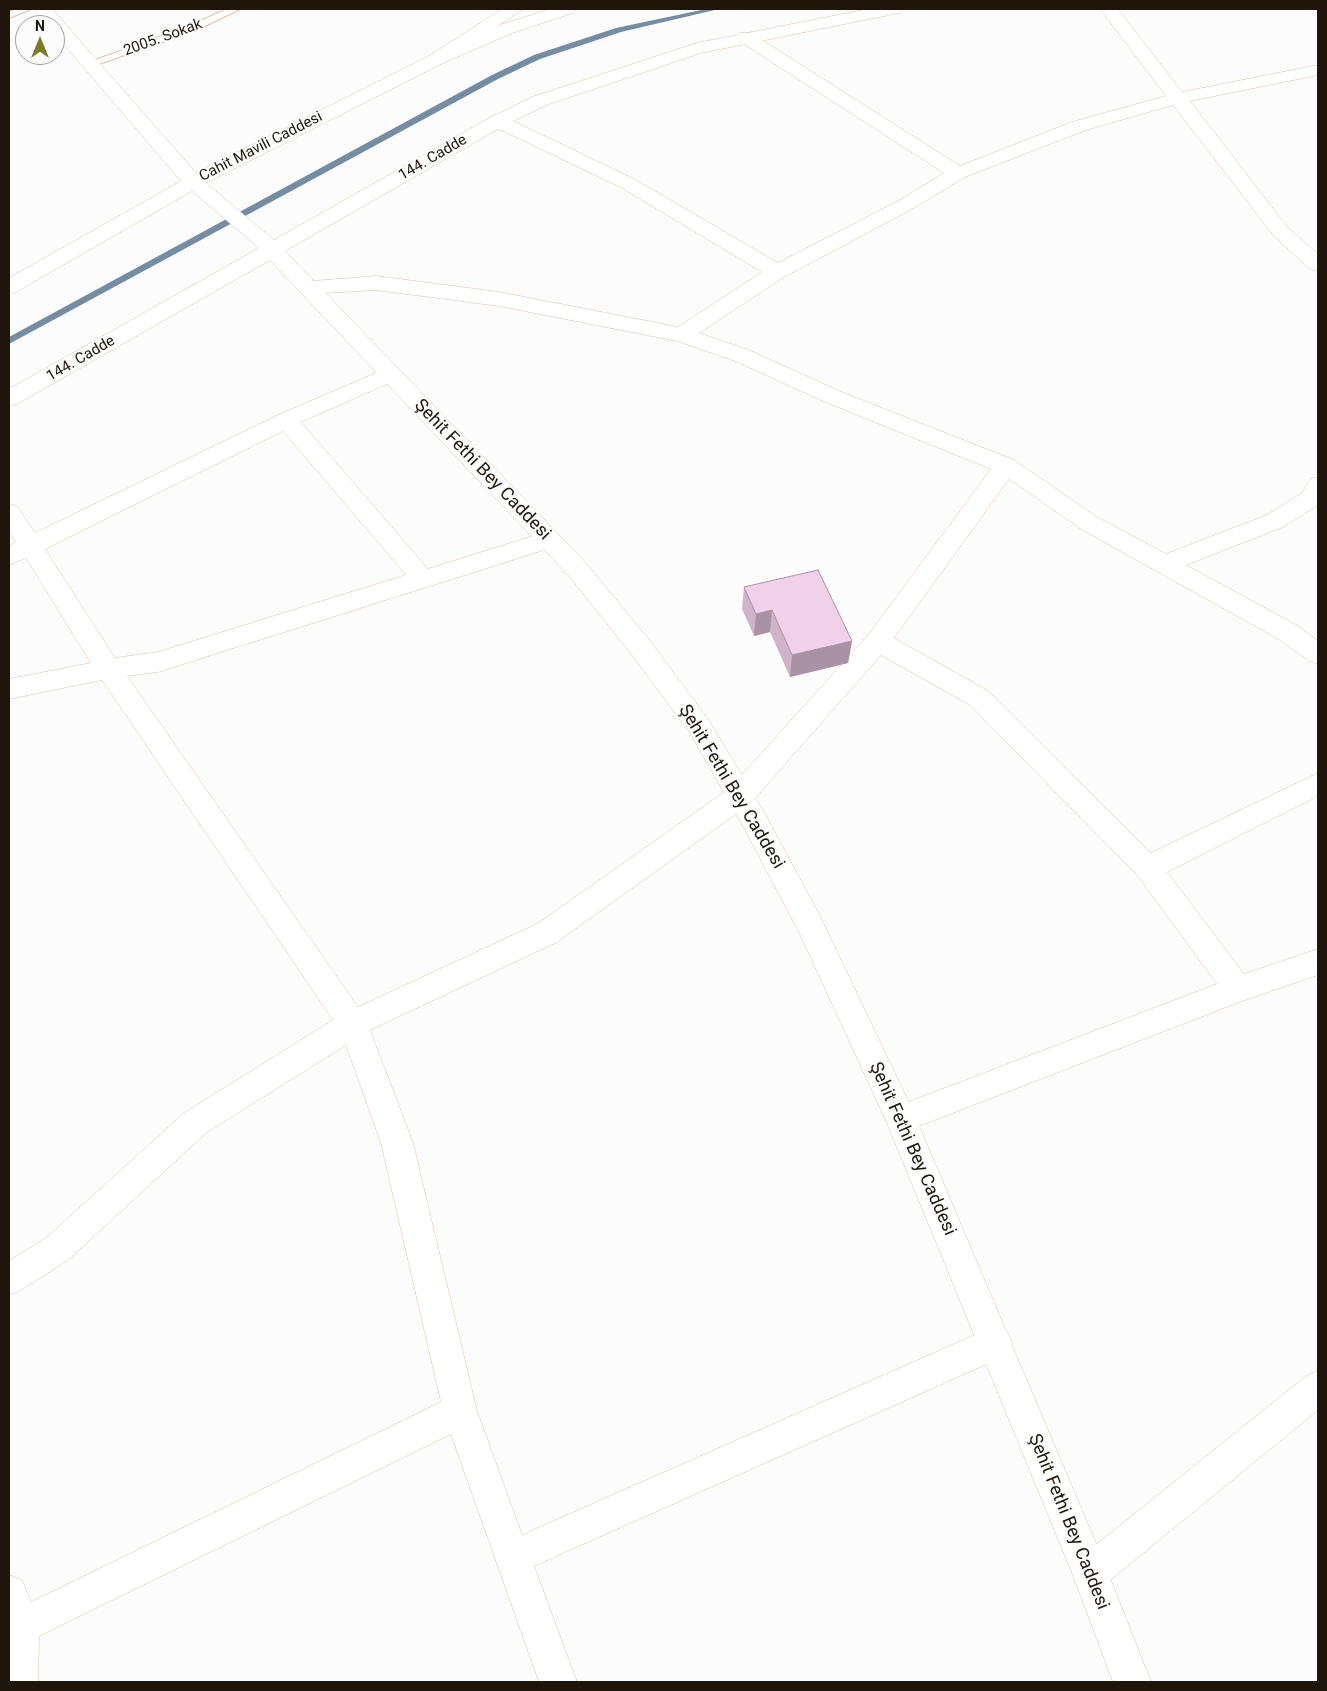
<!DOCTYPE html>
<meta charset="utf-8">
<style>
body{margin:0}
#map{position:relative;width:1327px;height:1691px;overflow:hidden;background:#fcfcfc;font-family:Roboto,sans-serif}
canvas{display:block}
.frame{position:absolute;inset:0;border:10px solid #1f160b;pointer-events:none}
.north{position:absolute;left:15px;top:15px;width:50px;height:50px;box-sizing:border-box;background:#fcfcfc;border:1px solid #a4a09c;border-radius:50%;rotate:0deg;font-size:14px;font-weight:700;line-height:20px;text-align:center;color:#1f160b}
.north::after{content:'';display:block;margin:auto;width:18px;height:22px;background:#787c25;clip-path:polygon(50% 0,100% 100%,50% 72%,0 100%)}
</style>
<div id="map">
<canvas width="1327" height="1691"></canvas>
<div class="frame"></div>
<div class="north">N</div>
</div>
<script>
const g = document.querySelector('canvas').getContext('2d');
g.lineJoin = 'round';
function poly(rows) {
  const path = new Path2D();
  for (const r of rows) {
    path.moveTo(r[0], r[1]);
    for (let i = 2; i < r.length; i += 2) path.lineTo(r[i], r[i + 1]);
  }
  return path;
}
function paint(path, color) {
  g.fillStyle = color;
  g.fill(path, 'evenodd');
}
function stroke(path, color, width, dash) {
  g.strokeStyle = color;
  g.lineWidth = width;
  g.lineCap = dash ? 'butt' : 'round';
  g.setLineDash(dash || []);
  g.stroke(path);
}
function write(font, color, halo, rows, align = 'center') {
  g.font = font + ' Roboto,sans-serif';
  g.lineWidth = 4;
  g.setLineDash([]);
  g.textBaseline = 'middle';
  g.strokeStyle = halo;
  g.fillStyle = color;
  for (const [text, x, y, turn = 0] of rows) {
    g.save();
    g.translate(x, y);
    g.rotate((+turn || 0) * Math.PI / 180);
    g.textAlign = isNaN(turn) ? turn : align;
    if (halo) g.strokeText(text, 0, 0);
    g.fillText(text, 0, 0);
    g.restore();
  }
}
const stream = poly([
 [706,9,719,9,621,32,540,59,498,79,9,344,9,337,492,75,534,55,616,28,706,9]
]);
const lane = poly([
 [17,9,31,9,9,18,9,12,17,9],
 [227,9,240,9,197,30,93,66,85,66,84,64,189,26,227,9]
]);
const street = poly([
 [502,9,523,9,441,64,429,64,426,60,429,56,502,9],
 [1100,9,1118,9,1182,92,1318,65,1318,75,1190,101,1288,228,1318,254,1318,271,1311,270,1274,236,1173,105,1086,130,965,177,914,208,784,277,699,333,751,351,839,391,1014,460,1097,517,1166,554,1267,515,1302,493,1310,479,1318,477,1318,505,1283,527,1186,565,1298,626,1318,641,1318,664,1309,661,1280,640,1081,529,1009,479,894,638,988,691,1151,853,1318,773,1318,796,1167,872,1244,974,1318,949,1318,975,1242,1001,901,1133,890,1129,886,1119,890,1109,1217,984,1138,876,970,705,881,655,750,804,557,942,370,1030,413,1143,477,1411,522,1535,995,1326,1007,1331,1012,1343,1007,1355,534,1566,577,1682,539,1682,451,1434,39,1636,38,1682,9,1682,9,1575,22,1580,31,1602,441,1402,381,1143,346,1045,206,1133,68,1260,21,1290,9,1295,9,1261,46,1238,184,1113,333,1020,102,680,9,699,9,679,91,663,26,558,9,565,9,546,16,542,9,531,9,504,17,506,35,533,278,415,390,367,398,369,401,374,398,379,301,422,428,569,549,531,557,534,561,540,557,546,158,672,127,676,358,1007,537,924,730,788,869,634,991,469,823,401,735,361,677,341,499,306,376,290,308,294,301,292,298,287,301,282,376,276,499,292,678,327,762,272,622,188,491,125,489,121,491,117,505,117,636,180,778,263,900,200,944,173,739,41,736,37,739,33,751,33,960,166,1072,122,1166,96,1100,9],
 [283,431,406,575,158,652,115,658,45,549,283,431],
 [1318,1371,1318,1410,1103,1586,1090,1591,1077,1586,1072,1573,1077,1560,1306,1376,1318,1371]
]);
const secondary = poly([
 [34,9,52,9,196,173,429,56,500,25,550,9,576,9,573,13,512,33,441,64,206,183,274,240,491,117,535,96,697,43,868,9,903,9,900,13,894,14,701,53,549,104,505,125,285,251,587,564,650,641,708,719,764,812,820,916,912,1109,1103,1560,1151,1682,1113,1682,1072,1573,887,1123,799,932,744,828,690,733,632,655,569,576,270,260,17,404,9,406,9,389,259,248,192,191,16,292,9,294,9,278,181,181,55,34,55,25,47,25,34,9]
]);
const wall = poly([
 [744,587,852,641,848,663,790,677,770,632,754,636,742,609]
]);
const shadedWall = poly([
 [772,610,770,632,754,636,756,614],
 [852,641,848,663,790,677,792,655]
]);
const building = poly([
 [818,570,852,641,792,655,772,610,756,614,744,587,818,570]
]);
const farStreetnames = [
 ["2005. Sokak",163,38,-20],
 ["Cahit Mavili Caddesi",261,147,-27],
 ["144. Cadde",433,158,-30],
 ["144. Cadde",81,359,-30]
];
const streetNames = [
 ["Şehit Fethi Bey Caddesi",482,470,46],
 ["Şehit Fethi Bey Caddesi",731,787,59],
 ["Şehit Fethi Bey Caddesi",912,1149,66],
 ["Şehit Fethi Bey Caddesi",1068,1522,68]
];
paint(stream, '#748da3');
stroke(lane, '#ddc2a5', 2);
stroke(street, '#ddc2a5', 1);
stroke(secondary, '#ddc2a5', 1);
paint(lane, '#fff');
paint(street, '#fff');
paint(secondary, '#fff');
paint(wall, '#cfb4c9');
paint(shadedWall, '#a992a4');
paint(building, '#f1d1ea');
stroke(building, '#a992a4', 1);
write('15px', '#1f160b', '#fcfcfc', farStreetnames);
write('18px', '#1f160b', '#fcfcfc', streetNames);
</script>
